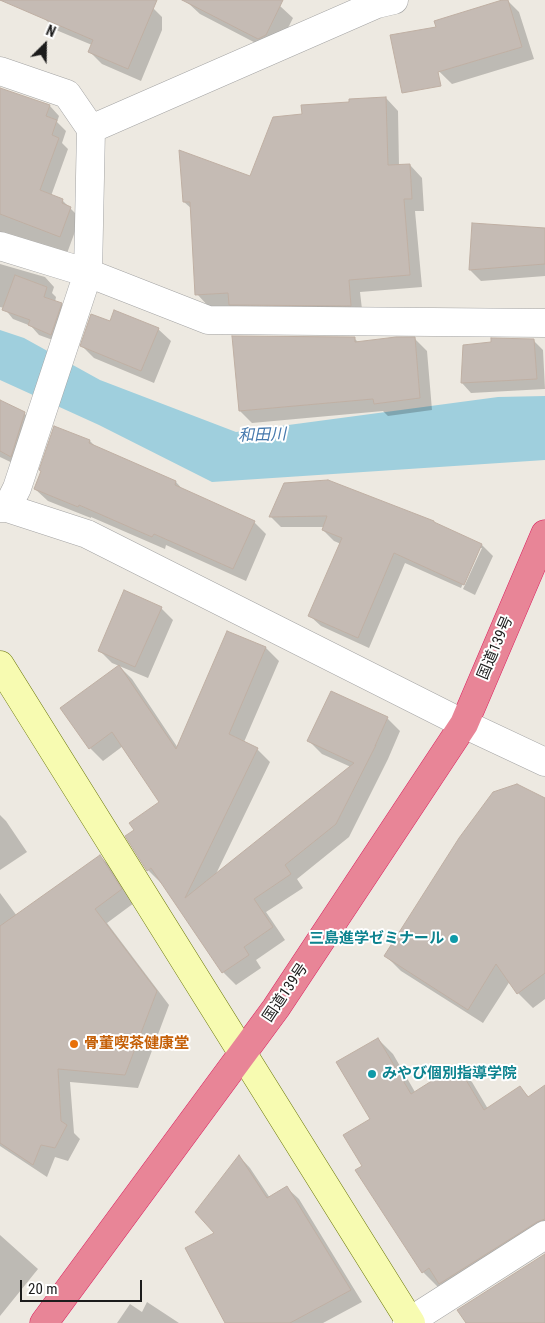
<!DOCTYPE html>
<meta charset="utf-8">
<style>
body{margin:0}
#map{position:relative;width:545px;height:1323px;overflow:hidden;background:#ede9e1;font-family:"Roboto Condensed",sans-serif}
canvas{display:block}
.north{position:absolute;left:20px;top:20px;width:50px;height:50px;-webkit-text-stroke:4px #fff;paint-order:stroke;rotate:23deg;font-size:14px;font-weight:700;line-height:20px;text-align:center;color:#1c1c1c}
.north::after{content:'';display:block;margin:auto;width:18px;height:22px;background:#1c1c1c;clip-path:polygon(50% 0,100% 100%,50% 72%,0 100%)}
.scale{position:absolute;left:20px;top:1280px;width:122px;height:22px;box-sizing:border-box;border:2px solid #1c1c1c;border-top:0;padding-left:6px;font-size:15px;line-height:18px;white-space:nowrap;color:#1c1c1c;-webkit-text-stroke:4px #fff;paint-order:stroke}
</style>
<div id="map">
<canvas width="545" height="1323"></canvas>
<div class="north">N</div>
<div class="scale">20 m</div>
</div>
<script>
const g = document.querySelector('canvas').getContext('2d');
g.lineJoin = 'round';
function paint(path, color) {
  g.fillStyle = color;
  g.fill(path, 'evenodd');
}
function poly(rows) {
  const path = new Path2D();
  for (const r of rows) {
    path.moveTo(r[0], r[1]);
    for (let i = 2; i < r.length; i += 2) path.lineTo(r[i], r[i + 1]);
  }
  return path;
}
function stroke(path, color, width, dash) {
  g.strokeStyle = color;
  g.lineWidth = width;
  g.lineCap = dash ? 'butt' : 'round';
  g.setLineDash(dash || []);
  g.stroke(path);
}
function write(font, color, halo, rows, align = 'center') {
  g.font = font + ' "Roboto Condensed","Noto Sans JP",sans-serif';
  g.lineWidth = 4;
  g.setLineDash([]);
  g.textBaseline = 'middle';
  g.strokeStyle = halo;
  g.fillStyle = color;
  for (const [text, x, y, turn = 0] of rows) {
    g.save();
    g.translate(x, y);
    g.rotate((+turn || 0) * Math.PI / 180);
    g.textAlign = isNaN(turn) ? turn : align;
    if (halo) g.strokeText(text, 0, 0);
    g.fillText(text, 0, 0);
    g.restore();
  }
}
const water = poly([
 [0,330,24,338,100,380,236,432,498,397,545,396,545,460,212,482,99,425,0,380]
]);
const shadow = poly([
 [46,0,138,0,149,4,162,17,162,30,141,81,102,64,90,52,92,45,56,30,43,17],
 [188,0,269,0,280,6,293,18,278,48,271,51,200,14,187,2],
 [507,0,519,12,534,59,452,84,401,34,438,28],
 [0,89,50,106,59,116,57,122,66,131,62,143,68,149,51,196,62,200,80,218,66,256,0,244],
 [386,98,398,111,399,166,410,165,422,178,424,211,415,211,422,287,360,292,363,318,242,316,232,306,209,307,197,294,192,209,184,202,251,177,303,115,350,103],
 [545,229,545,276,481,281,470,270],
 [0,264,45,277,54,287,52,293,56,297,55,302,61,304,71,314,61,343,39,335,31,326,13,319,4,308,0,307],
 [110,323,158,329,171,341,154,383,94,358,82,346],
 [354,338,359,343,415,339,427,351,432,410,388,416,383,411,252,423,240,411],
 [533,340,543,350,545,389,471,393,462,383],
 [0,402,25,414,37,426,23,468,0,457],
 [90,441,96,447,176,482,184,491,254,522,266,534,246,581,166,545,165,549,91,517,91,518,48,501,35,489],
 [285,484,436,525,482,545,493,556,475,595,463,589,482,548,479,548,461,588,405,563,369,648,321,626,310,616,341,544,334,541,323,530,325,527,281,527,271,517],
 [161,608,173,620,148,678,112,663,100,651],
 [228,632,266,648,279,661,244,742,257,749,270,762,215,876,351,767,322,754,309,741,331,692,388,719,400,731,388,759,349,837,297,879,303,888,266,912,285,940,256,960,261,968,236,985,223,972,162,882,161,883,148,870,127,837,136,830,161,802,123,746,103,761,90,748,119,666,132,679,178,748],
 [545,799,545,999,533,1008,518,993,510,981,483,1023,401,971,386,956],
 [0,815,6,821,27,852,0,870],
 [100,856,113,869,134,903,107,923,169,1005,138,1088,70,1082,74,1133,80,1139,68,1161,55,1157,47,1177,0,1146,0,893,17,916],
 [378,1039,393,1054,415,1092,457,1067,472,1082,488,1109,520,1088,529,1097,545,1086,545,1241,455,1298,441,1284,438,1287,423,1272,364,1167,372,1119],
 [239,1156,250,1168,270,1198,287,1188,299,1199,362,1302,323,1323,226,1323,216,1233],
 [0,1235,38,1269,0,1316],
 [147,1302,179,1323,117,1323,130,1304,142,1312]
]);
const building = poly([
 [0,0,157,0,128,69,88,52,93,40,0,0],
 [182,0,283,0,266,35,258,39,182,0],
 [502,0,508,0,522,47,438,72,441,86,402,93,390,35,436,27,434,21,502,0],
 [0,88,50,105,46,116,57,120,52,135,59,138,40,190,63,199,62,203,71,207,60,237,0,214,0,88],
 [386,97,388,165,410,164,412,199,404,199,410,275,349,280,351,306,229,305,228,293,195,295,190,202,183,202,179,150,250,176,273,117,302,114,301,105,349,102,349,99,386,97],
 [472,223,545,228,545,264,469,270,472,223],
 [15,275,47,287,44,297,62,303,51,335,28,325,30,320,2,310,15,275],
 [114,310,159,328,141,371,80,346,91,314,110,321,114,310],
 [232,336,355,337,355,342,396,337,415,337,420,398,374,404,373,399,239,411,232,336],
 [491,338,534,339,537,379,461,383,463,345,491,342,491,338],
 [0,400,25,412,11,457,0,451,0,400],
 [54,426,90,440,89,443,176,481,175,485,255,521,233,569,154,534,152,537,79,505,78,507,34,489,41,471,39,470,54,426],
 [328,480,434,521,434,522,482,544,464,585,394,553,358,638,308,616,342,538,322,530,327,516,269,517,284,483,328,480],
 [124,590,162,607,135,667,98,651,124,590],
 [227,631,266,647,229,734,258,748,185,898,354,763,307,741,331,691,388,717,375,746,376,745,336,824,285,865,291,874,254,899,273,927,244,947,249,955,222,973,151,868,147,871,125,836,134,830,129,823,159,802,112,732,89,749,60,708,119,665,176,749,227,631],
 [517,784,545,798,545,973,517,994,496,964,468,1010,384,956,459,838,493,792,517,784],
 [100,855,122,889,95,909,157,991,125,1075,58,1069,61,1121,67,1125,55,1148,41,1145,33,1165,0,1143,0,926,100,855],
 [378,1038,411,1094,457,1065,484,1110,520,1086,528,1097,545,1085,545,1219,537,1222,439,1284,429,1268,422,1273,355,1170,362,1166,343,1135,370,1119,336,1062,378,1038],
 [239,1155,267,1198,287,1186,351,1290,290,1323,225,1323,185,1248,214,1233,195,1212,239,1155],
 [545,1254,545,1323,466,1323,457,1310,545,1254]
]);
const street = poly([
 [0,71,67,94,91,129,377,4,394,0],
 [0,246,88,273,208,320,545,323],
 [0,508,7,508,87,534,464,724,545,762],
 [7,508,17,488,88,273,91,129],
 [407,1323,545,1235]
]);
const secondary = poly([
 [0,665,411,1323]
]);
const highway = poly([
 [44,1323,276,1008,464,724,545,534]
]);
const markers = [
 [454,939,5,"#0f9aa8"],
 [74,1044,5,"#e8710a"],
 [372,1074,5,"#0f9aa8"]
];
const streetNames = [
 ["国道139号",496,648,-67],
 ["国道139号",286,993,-56]
];
const cultureNames = [
 ["三島進学ゼミナール",444,939],
 ["みやび個別指導学院",382,1074,"left"]
];
const foodNames = [
 ["骨董喫茶健康堂",84,1044]
];
const waterNames = [
 ["和田川",262,436,-2]
];
paint(water, '#9fcfdd');
paint(shadow, '#0003');
paint(building, '#c5bbb4');
stroke(building, '#bfafa3', 1);
stroke(street, '#a3a3a3', 29);
stroke(secondary, '#667302', 29);
stroke(highway, '#da1f5e', 29);
stroke(street, '#fff', 28);
stroke(secondary, '#f7fbb1', 28);
stroke(highway, '#e88597', 28);
for (const [x, y, r, color] of markers) {
  const dot = new Path2D();
  dot.arc(x, y, r, 0, 2 * Math.PI);
  g.fillStyle = color;
  g.fill(dot);
  stroke(dot, '#fff', 2);
}
write('15px', '#1c1c1c', '#fff', streetNames);
write('bold 15px', '#0d838f', '#fff', cultureNames, 'right');
write('bold 15px', '#c56008', '#fff', foodNames, 'left');
write('italic 16px', '#4679ad', '#fff', waterNames);
</script>
